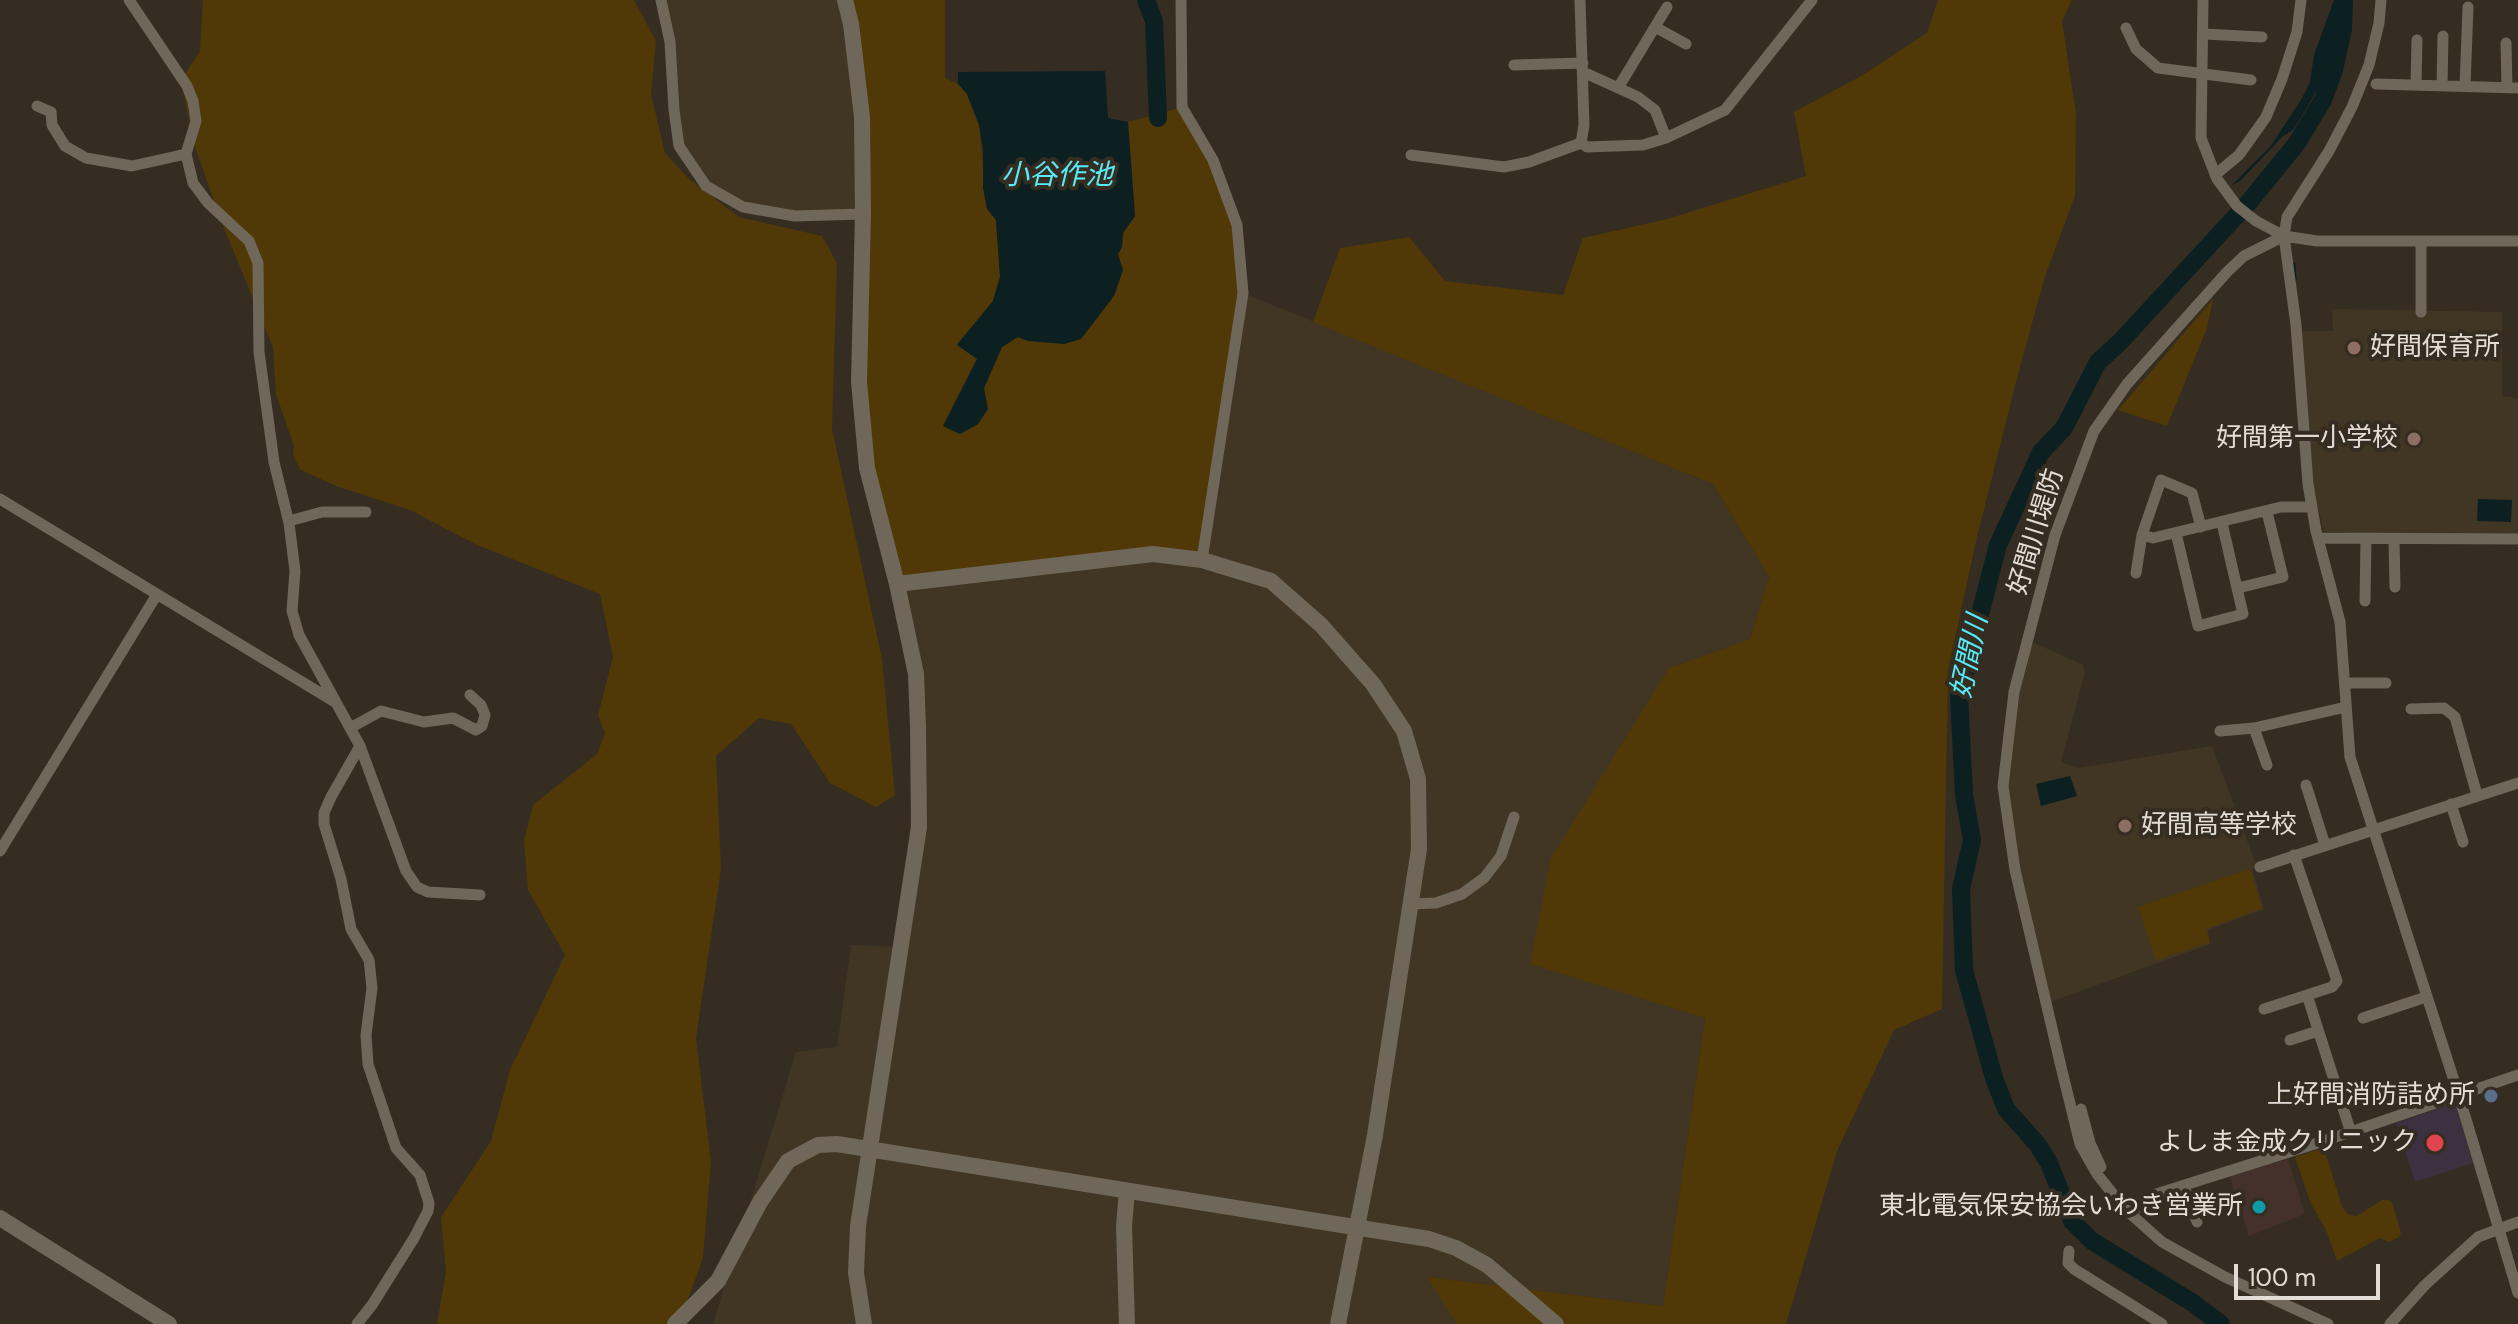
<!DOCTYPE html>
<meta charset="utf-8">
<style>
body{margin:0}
#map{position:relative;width:2518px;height:1324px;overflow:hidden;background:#352d21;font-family:"DM Sans",sans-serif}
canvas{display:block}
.scale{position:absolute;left:2234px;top:1264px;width:146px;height:36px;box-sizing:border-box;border:4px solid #e2ddd5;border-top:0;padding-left:10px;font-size:24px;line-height:28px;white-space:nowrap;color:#e2ddd5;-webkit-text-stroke:6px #352d21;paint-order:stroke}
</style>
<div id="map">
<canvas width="2518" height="1324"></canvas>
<div class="scale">100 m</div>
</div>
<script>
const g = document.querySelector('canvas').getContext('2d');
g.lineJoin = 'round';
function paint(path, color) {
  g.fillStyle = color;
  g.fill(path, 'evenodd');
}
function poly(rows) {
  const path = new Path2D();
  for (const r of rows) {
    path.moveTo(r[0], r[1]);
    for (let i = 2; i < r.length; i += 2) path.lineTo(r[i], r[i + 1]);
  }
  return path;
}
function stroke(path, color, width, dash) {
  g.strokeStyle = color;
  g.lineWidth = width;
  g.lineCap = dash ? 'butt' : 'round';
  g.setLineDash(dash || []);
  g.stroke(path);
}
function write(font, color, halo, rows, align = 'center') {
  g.font = font + ' "DM Sans","Noto Sans JP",sans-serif';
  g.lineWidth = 8;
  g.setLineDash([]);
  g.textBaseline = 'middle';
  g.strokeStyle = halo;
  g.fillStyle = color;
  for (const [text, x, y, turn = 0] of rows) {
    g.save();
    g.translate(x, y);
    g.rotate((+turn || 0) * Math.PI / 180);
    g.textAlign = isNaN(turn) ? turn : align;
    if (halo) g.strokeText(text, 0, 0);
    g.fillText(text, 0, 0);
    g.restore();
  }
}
const commercial = poly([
 [2288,1159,2305,1214,2249,1236,2229,1175,2271,1161,2272,1164]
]);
const built = poly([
 [661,0,845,0,863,214,795,216,743,207,706,186,679,146],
 [1243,293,1713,484,1769,577,1750,639,1669,668,1530,963,1705,1018,1663,1306,1428,1277,1457,1324,713,1324,796,1052,837,1047,851,945,900,947,918,727,897,584],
 [2332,309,2502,312,2502,396,2518,398,2518,538,2324,532,2311,479,2302,331,2333,331],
 [2028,640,2083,665,2085,672,2061,762,2078,768,2212,746,2257,867,2252,869,2264,909,2208,930,2210,944,2050,1002,2015,867,2003,786]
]);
const medical = poly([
 [2455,1103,2473,1163,2415,1182,2396,1123]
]);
const green = poly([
 [203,0,634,0,656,41,651,94,665,153,689,179,739,217,822,236,837,263,832,429,882,659,895,795,876,807,830,783,791,724,759,718,716,756,721,869,696,1038,711,1162,703,1258,679,1324,437,1324,446,1272,441,1217,491,1141,510,1070,565,955,528,890,524,841,533,805,597,754,605,733,598,715,613,657,600,594,475,544,410,510,336,486,301,470,293,456,294,446,276,394,273,347,221,221,194,144,181,80,200,51],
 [845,0,945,0,945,78,958,84,967,94,979,125,987,208,996,220,1000,277,993,301,957,344,977,359,943,426,984,388,1002,347,1018,337,1028,341,1118,254,1122,247,1123,232,1135,216,1128,122,1182,107,1213,160,1237,225,1243,293,1202,560,1153,554,897,584,867,468,863,214],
 [1938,0,2072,0,2062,21,2076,114,2075,196,2045,276,2017,378,1977,537,1948,670,1942,1009,1894,1030,1837,1151,1786,1324,1457,1324,1427,1277,1663,1306,1705,1018,1530,964,1551,858,1669,668,1750,639,1769,577,1713,484,1313,322,1340,248,1409,237,1445,281,1563,295,1583,238,1667,219,1806,176,1794,112,1861,76,1927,33],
 [2213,299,2207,328,2167,426,2118,410],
 [2250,869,2262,908,2206,929,2210,942,2156,960,2138,907],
 [2324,1148,2342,1207,2349,1215,2357,1216,2382,1200,2388,1200,2392,1203,2401,1233,2399,1237,2389,1242,2380,1238,2337,1261,2326,1230,2311,1204,2295,1157]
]);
const water = poly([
 [2334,0,2343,0,2338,26,2319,87,2294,129,2282,137,2240,181,2232,185,2270,147,2301,100,2310,82,2314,55],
 [1105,71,1108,118,1128,122,1135,216,1123,233,1122,247,1118,254,1123,270,1114,296,1081,339,1064,344,1028,341,1018,337,1002,347,984,388,988,409,978,424,960,434,943,426,977,359,957,345,993,301,1000,277,996,220,987,209,983,188,983,148,979,125,967,94,958,84,958,72],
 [2478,499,2512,500,2511,522,2477,521],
 [2070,776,2077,796,2041,806,2036,784]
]);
const stream = poly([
 [2294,264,2295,280]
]);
const river = poly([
 [1146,0,1154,21,1158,118],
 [2221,1324,2193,1303,2092,1241,2072,1221,2049,1163,2038,1145,2006,1109,1994,1078,1964,970,1961,889,1972,840,1964,795,1959,695,1998,545,2041,452,2064,428,2098,362,2120,342,2249,202,2297,143,2323,100,2334,70,2343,29,2344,0]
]);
const street = poly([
 [129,0,187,86,193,101,196,121,186,154,193,183,208,203,249,241,258,263,259,352,274,462,289,523,295,571,292,611,299,635,360,746,406,871,417,887,428,892,480,895],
 [661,0,670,42,674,110,679,146,706,186,743,207,795,216,863,214],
 [1181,0,1182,107,1213,160,1237,225,1243,293,1202,560],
 [2203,0,2201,138,2217,179,2237,206,2256,221,2284,236,2317,241,2518,241],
 [2381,0,2379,23,2369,65,2352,107,2329,151,2287,217,2284,236,2296,325,2308,484,2316,531,2340,622,2350,757,2459,1096,2518,1293],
 [1655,27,1686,44],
 [2126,28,2136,49,2158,68,2251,80],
 [2204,34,2262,37],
 [2506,43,2507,87],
 [1514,65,1583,63],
 [1583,72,1638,97,1655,110,1666,138],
 [2376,84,2518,88],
 [2416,85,2417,40],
 [2442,86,2443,36],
 [2465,86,2468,7],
 [1618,88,1667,7],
 [37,106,51,112,52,125,65,146,86,158,132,166,186,154],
 [1581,143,1587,147,1643,145,1666,138,1725,110,1812,0],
 [1411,155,1504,167,1529,162,1581,143,1584,125,1580,0],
 [2215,175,2239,155,2266,117,2282,79,2297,32,2301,0],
 [2284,236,2244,256,2227,272,2127,384,2094,431,2055,535,2014,692,2003,786,2015,870,2062,1071,2080,1144,2097,1174,2124,1208,2162,1242,2225,1277,2328,1324],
 [2421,312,2421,241],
 [0,499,335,702],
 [289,521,322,512,366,512],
 [2176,533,2198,626,2243,614,2222,523],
 [2142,535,2153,538,2281,507,2311,507],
 [2319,538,2518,539],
 [2394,540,2395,587],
 [2136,573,2142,535,2161,480,2192,493,2201,527],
 [2238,588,2283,577,2267,512],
 [2365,601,2366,539],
 [2345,683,2386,683],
 [2411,709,2444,708,2455,717,2477,795],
 [350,728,381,711,424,722,453,718,476,730,482,726,485,715,481,705,470,695],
 [2254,728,2267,765],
 [2220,731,2254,728,2346,707],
 [2306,785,2325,845],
 [2451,804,2463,842],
 [0,851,156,596],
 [2260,867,2518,783],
 [1410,904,1436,903,1462,894,1484,878,1501,856,1514,817],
 [2308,998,2351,1133],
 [2264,1009,2332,987,2337,981,2294,855],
 [2363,1018,2426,997],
 [2290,1040,2318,1031],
 [2081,1109,2090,1143,2101,1167],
 [2184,1186,2197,1222],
 [2130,1213,2153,1195,2324,1141,2518,1075],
 [2069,1251,2068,1263,2074,1269,2162,1324],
 [357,1324,372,1305,414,1238,428,1211,429,1203,420,1175,396,1148,368,1064,366,1035,372,988,369,960,351,929,341,879,324,824,324,813,331,797,360,746],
 [2390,1324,2425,1285,2478,1237,2518,1222]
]);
const secondary = poly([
 [845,0,851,24,862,117,863,214,859,382,867,468,897,584,916,674,918,727,919,827,858,1226,856,1273,864,1324],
 [897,584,1153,554,1202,560,1271,581,1321,625,1373,684,1404,731,1418,779,1419,849,1375,1135,1338,1324],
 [1127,1191,1124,1226,1127,1324],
 [0,1218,169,1324],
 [675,1324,718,1281,760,1202,788,1161,818,1145,837,1144,1429,1239,1456,1248,1487,1265,1556,1324]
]);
const markers = [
 [2354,348,8,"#8d6e63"],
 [2414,439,8,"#8d6e63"],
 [2125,826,8,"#8d6e63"],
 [2491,1096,8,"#5c6f8a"],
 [2435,1143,10,"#e0444e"],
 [2259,1207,8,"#0f9aa8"]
];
const poiNames = [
 ["好間保育所",2370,348,"left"],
 ["好間第一小学校",2398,439],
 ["好間高等学校",2141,826,"left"],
 ["上好間消防詰め所",2475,1096],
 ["よしま金成クリニック",2417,1143],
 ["東北電気保安協会いわき営業所",2243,1207]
];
const streetNames = [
 ["好間川堤防",2037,532,-73]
];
const waterNames = [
 ["小谷作池",1057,177],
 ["好間川",1971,657,-78]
];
paint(commercial, '#44312b');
paint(built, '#413623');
paint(medical, '#3c3141');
paint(green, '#503906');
paint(water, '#0c1f21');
stroke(stream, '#0c1f21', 3);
stroke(river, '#0c1f21', 18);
stroke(street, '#6f6759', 11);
stroke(secondary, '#6f6759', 16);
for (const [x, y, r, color] of markers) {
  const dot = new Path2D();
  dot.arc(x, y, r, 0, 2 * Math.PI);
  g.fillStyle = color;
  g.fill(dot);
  stroke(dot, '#352d21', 3);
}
write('26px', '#e2ddd5', '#352d21', poiNames, 'right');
write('26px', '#e2ddd5', '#352d21', streetNames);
write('italic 28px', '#56ebf6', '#352d21', waterNames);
</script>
